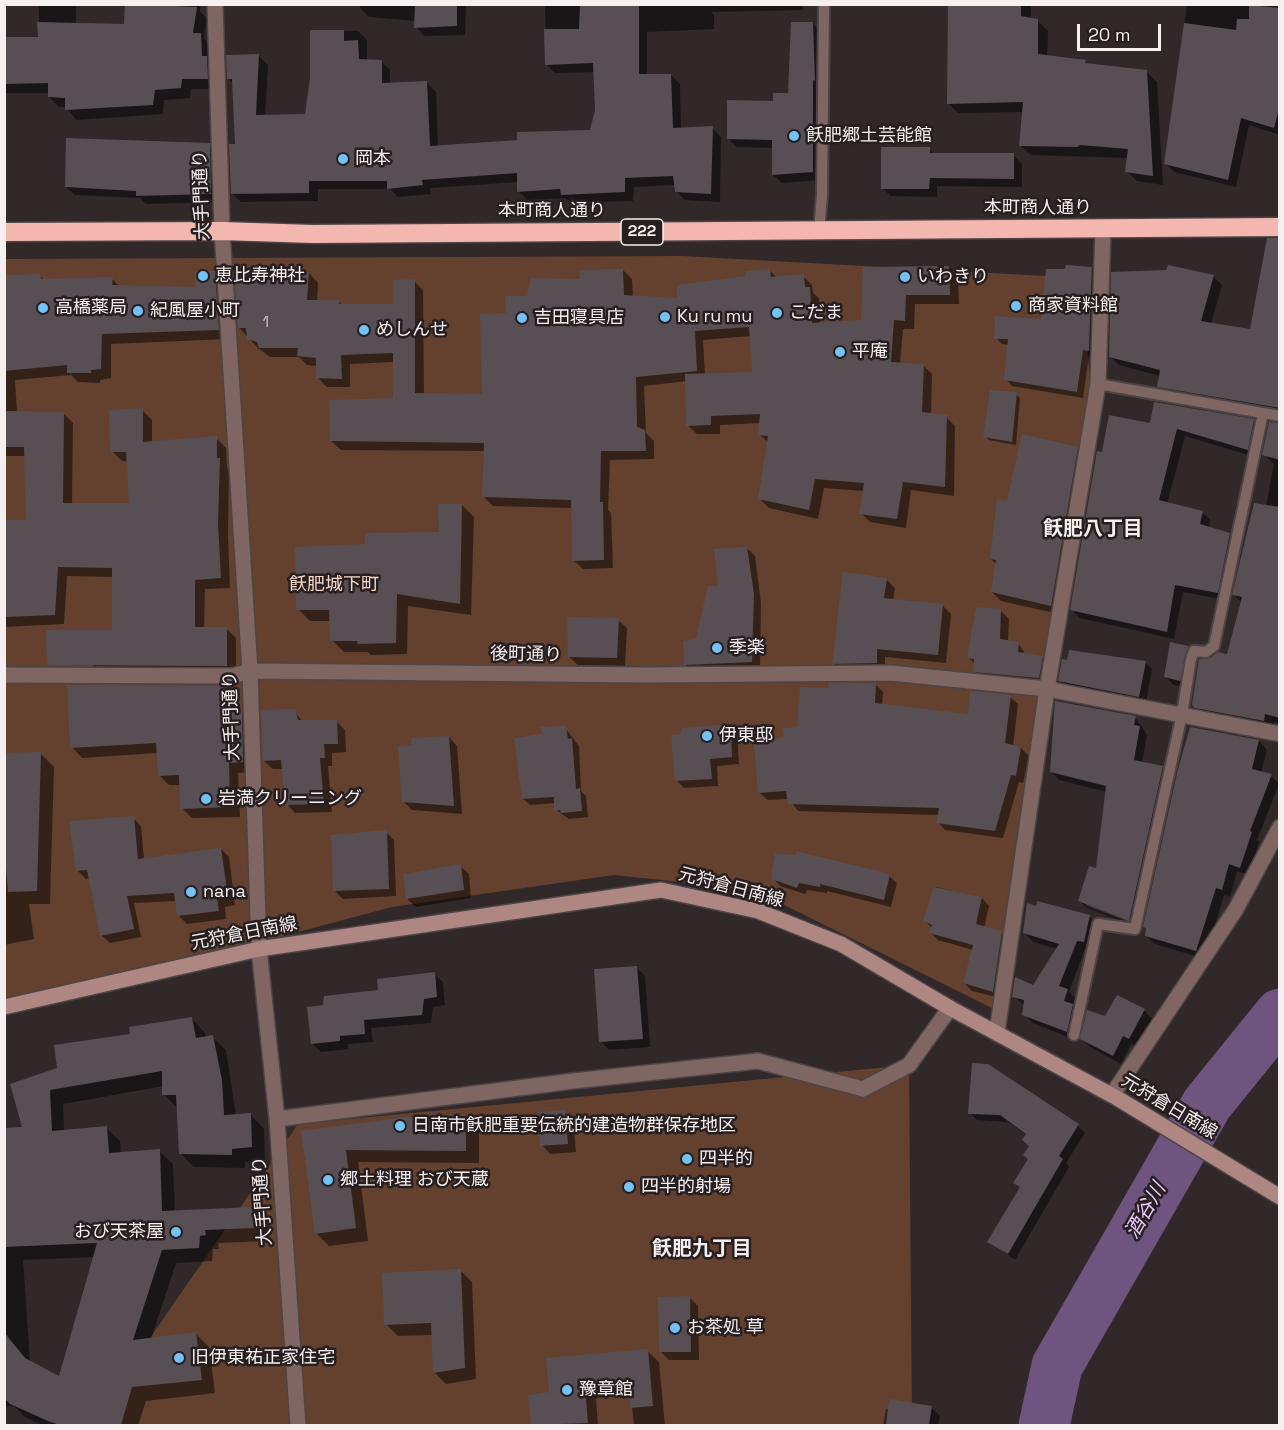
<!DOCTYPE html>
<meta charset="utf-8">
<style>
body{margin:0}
#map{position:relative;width:1284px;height:1430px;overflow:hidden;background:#31282a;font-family:"Space Grotesk",sans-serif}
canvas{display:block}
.frame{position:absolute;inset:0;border:6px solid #f5eff0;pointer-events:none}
.scale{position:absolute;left:1077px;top:24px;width:84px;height:27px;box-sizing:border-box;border:3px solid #f5eff0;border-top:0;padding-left:8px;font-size:18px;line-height:21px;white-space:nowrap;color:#f5eff0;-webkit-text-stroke:4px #271e20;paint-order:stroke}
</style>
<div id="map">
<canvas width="1284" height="1430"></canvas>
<div class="frame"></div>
<div class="scale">20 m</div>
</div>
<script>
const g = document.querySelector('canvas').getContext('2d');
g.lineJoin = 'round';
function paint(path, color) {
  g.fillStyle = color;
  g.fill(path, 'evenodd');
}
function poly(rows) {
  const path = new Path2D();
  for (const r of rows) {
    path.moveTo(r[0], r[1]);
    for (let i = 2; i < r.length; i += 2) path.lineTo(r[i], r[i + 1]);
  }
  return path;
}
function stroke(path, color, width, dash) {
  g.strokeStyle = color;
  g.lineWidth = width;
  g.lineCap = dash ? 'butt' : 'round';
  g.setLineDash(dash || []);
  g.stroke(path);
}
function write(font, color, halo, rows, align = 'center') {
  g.font = font + ' "Space Grotesk","Noto Sans JP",sans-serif';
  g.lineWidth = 5;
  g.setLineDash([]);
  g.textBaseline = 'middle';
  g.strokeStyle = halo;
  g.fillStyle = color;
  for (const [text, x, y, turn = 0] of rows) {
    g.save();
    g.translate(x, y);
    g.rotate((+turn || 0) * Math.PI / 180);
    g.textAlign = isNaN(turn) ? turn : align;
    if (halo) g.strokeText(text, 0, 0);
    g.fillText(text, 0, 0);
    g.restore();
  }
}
const green = poly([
 [683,256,1081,278,1093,416,1000,1012,754,890,614,875,392,907,5,1010,5,259],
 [909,1065,912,1425,89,1426,298,1124]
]);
const shadow = poly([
 [39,4,76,4,76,26,125,25,126,4,201,4,200,12,207,18,204,38,210,45,217,89,191,89,190,98,164,100,163,114,76,120,66,107,59,107,49,97,49,93,4,93,4,38,39,38],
 [360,4,466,4,465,35,424,36,416,27,416,21,369,17,360,8],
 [545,4,803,4,803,10,711,12,714,15,714,29,647,32,647,75,671,75,680,84,681,129,712,128,721,137,720,202,685,200,676,191,675,185,634,187,633,201,571,203,565,198,528,200,519,192,519,182,430,188,431,194,398,197,390,189,318,189,318,201,241,202,232,193,237,146,234,84,229,79,259,56,268,65,265,116,307,115,312,78,312,32,358,31,367,40,367,61,381,61,390,70,390,84,427,83,436,92,438,147,518,142,591,132,596,110,595,72,555,73,546,64],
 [949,4,1031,4,1031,19,1037,20,1048,31,1047,57,1085,62,1089,65,1146,71,1157,82,1163,185,1137,181,1126,171,1128,158,1031,155,1020,145,1023,112,958,113,948,103],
 [1090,4,1113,4,1092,6],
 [1187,4,1280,4,1280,135,1249,125,1236,187,1174,172,1166,164],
 [813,23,821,32,821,180,782,183,773,175,774,148,737,147,729,139,775,103,790,95],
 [209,145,218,154,219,202,146,204,140,198,75,195,66,187],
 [929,149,935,155,1014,155,1022,164,1022,187,937,186,937,197,891,196,882,188],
 [949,267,958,277,959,304,915,304,914,329,903,329,900,364,923,365,932,374,931,415,946,417,955,426,954,496,911,490,906,528,870,522,861,513,864,491,824,488,818,519,769,508,760,499,769,443,760,435,761,423,720,425,720,434,697,434,687,425,687,381,644,386,646,433,654,441,654,459,610,460,608,510,611,513,613,568,583,569,573,560,572,508,493,506,484,497,485,451,341,450,331,441,394,400,394,362,350,364,350,387,327,387,317,377,317,366,307,365,299,357,270,357,258,348,239,328,309,273,318,283,317,302,339,302,343,306,395,306,414,281,423,290,424,395,484,395,507,314,529,297,582,281,623,270,632,279,633,297,678,300,770,271,777,278,803,276,812,285,813,293,819,298,820,324,862,322],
 [751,336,754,373,705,375,703,340],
 [1091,268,1098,275,1095,357,1089,355,1083,398,1012,386,1006,379,1009,345,1002,344,996,338,1042,320],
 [214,273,224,283,228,339,111,344,111,378,100,380,100,383,78,382,71,375,15,380,17,412,63,413,73,423,72,505,131,505,128,461,122,461,112,451,142,410,152,420,152,442,216,438,226,448,227,467,229,470,228,535,230,588,205,589,204,628,226,628,236,638,236,676,102,675,92,665,114,632,114,577,67,576,64,624,4,627,4,522,28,521,26,456,4,456,4,277,39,275,44,280,112,279,120,287,197,289],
 [1213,276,1222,285,1211,324,1251,331,1280,415,1167,395,1159,386,1160,376,1119,365,1110,356],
 [1016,394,1020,398,1016,445,989,440,985,436],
 [1253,420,1261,429,1255,457,1185,436,1167,504,1202,512,1210,520,1209,528,1229,534,1238,542,1225,600,1183,592,1174,639,1080,618,1072,610,1103,454,1152,425],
 [1280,424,1280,724,1274,722,1272,729,1205,716,1193,704,1228,656,1242,603,1234,595,1266,506,1274,464,1264,454],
 [1077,448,1085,457,1059,614,1001,601,992,592,997,565,991,559],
 [462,505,474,517,471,615,408,606,407,654,371,655,368,652,344,652,332,640,331,621,310,621,298,609,366,546,441,533],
 [747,548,755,556,761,603,760,669,693,672,685,664,720,588],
 [886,579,895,588,893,601,942,605,951,614,946,663,885,657,885,671,842,672,833,663],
 [1001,611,1009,619,1008,642,1018,643,1026,655,1042,657,1050,666,1047,686,983,680,974,671,975,664,969,658],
 [618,620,627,628,625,666,578,665,569,657],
 [1188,647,1197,656,1188,688,1174,685,1165,677],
 [1068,662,1146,663,1152,669,1146,703,1066,687,1060,681],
 [875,684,883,692,882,706,969,715,1010,697,1018,704,1013,747,1021,748,1029,756,1023,783,1019,782,1003,838,945,830,938,822,939,815,798,811,789,799,768,800,760,793,786,738,799,729,830,689],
 [226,687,236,698,236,708,251,723,253,772,238,773,240,817,192,818,182,808,181,785,169,785,159,775,158,753,82,758,72,747],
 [294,711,303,722,336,721,345,730,346,752,332,753,332,766,328,766,332,812,295,813,287,804,283,769,273,769,264,761],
 [1135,717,1147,735,1142,763,1162,768,1170,775,1137,927,1087,908,1079,900,1097,870,1107,792,1059,780,1051,772],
 [1086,902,1137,922,1136,925,1086,906],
 [730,726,737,733,739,764,717,766,718,786,684,788,676,780],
 [565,728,579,746,581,791,586,796,588,817,569,819,556,810,556,803,530,805,523,799],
 [449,737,457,746,462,814,412,810,404,802,412,747],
 [1259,741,1267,750,1261,773,1271,776,1279,784,1257,840,1259,842,1249,875,1237,871,1230,897,1224,895,1205,959,1155,944,1146,936],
 [4,754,41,754,54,767,50,904,29,904,34,939,4,945],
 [133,818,141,826,144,860,221,849,229,857,235,905,225,907,226,919,187,924,179,916,177,901,134,903,141,937,110,943,101,935,90,878,86,879,77,870],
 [386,832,394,840,396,896,343,899,335,891],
 [460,866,469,874,471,898,416,907,407,899],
 [889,876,897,883,891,907,827,891,827,893,807,890,805,894,780,886,773,878],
 [936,887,982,898,989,906,984,928,1001,932,1009,940,1000,998,972,991,964,983,973,950,938,940,930,932,932,928,925,921],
 [1089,916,1097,925,1093,950,1085,949,1069,992,1076,999,1073,1007,1081,1014,1075,1040,1033,1023,1024,1014,1025,1006,1014,997,1034,987,1058,949,1033,942,1025,933],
 [636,967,645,976,650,1047,609,1050,601,1041],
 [434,974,443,982,445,1005,433,1007,431,1023,371,1028,373,1042,348,1044,348,1049,321,1052,312,1043,325,1007],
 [1144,1010,1152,1019,1138,1046,1131,1044,1121,1064,1090,1047,1082,1039,1105,1018],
 [192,1019,205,1033,206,1038,212,1037,226,1050,236,1116,251,1115,264,1129,265,1160,245,1162,245,1168,194,1167,180,1153,178,1109,164,1094,164,1086,63,1104,64,1131,106,1128,120,1141,121,1154,159,1151,173,1164,175,1212,254,1209,267,1222,268,1241,218,1243,219,1249,213,1249,212,1261,176,1263,151,1339,195,1333,209,1347,215,1393,146,1401,138,1426,44,1426,25,1417,14,1406,4,1406,4,1234,24,1129,59,1069,131,1035],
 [95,1257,60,1378,30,1362,23,1260],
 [974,1064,1078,1126,1085,1133,1066,1163,1069,1167,1015,1260,989,1241,1021,1188,1015,1183,1029,1159,1030,1147,1027,1135,1008,1122,977,1120,970,1113],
 [564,1112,573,1120,576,1152,550,1154,542,1145],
 [466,1119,479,1132,479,1163,358,1162,368,1241,329,1246,316,1233,303,1132],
 [461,1271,472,1282,476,1379,446,1384,434,1372,433,1335,398,1336,386,1324],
 [690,1298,698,1306,699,1360,669,1360,661,1352],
 [647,1351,659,1362,665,1426,634,1426,631,1395,596,1398,598,1426,532,1426,529,1396,551,1394],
 [931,1407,940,1416,938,1426,883,1426,886,1409]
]);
const river = poly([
 [1044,1426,1057,1366,1207,1104,1280,1014]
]);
const building = poly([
 [125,4,197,7,193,33,201,33,202,56,207,56,208,79,182,79,181,88,155,90,153,105,65,110,65,98,48,97,48,83,4,84,4,37,38,37,37,22,124,24],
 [415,4,457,4,457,26,414,28],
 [580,4,639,4,639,74,671,74,673,128,713,126,711,194,675,192,673,176,625,178,625,192,561,195,560,189,517,192,517,173,422,180,423,185,387,189,387,181,309,181,309,193,231,194,229,144,235,144,232,79,227,79,226,55,259,54,256,115,305,114,310,78,310,30,344,30,344,41,358,40,359,59,382,60,382,83,427,81,430,146,517,140,517,132,590,130,595,110,593,63,545,65,544,29,579,29],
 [948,4,1021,4,1021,16,1038,19,1038,54,1086,60,1085,63,1147,70,1153,176,1125,172,1128,149,1080,145,1077,147,1019,146,1023,102,947,104],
 [1249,5,1280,8,1280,105,1274,128,1241,118,1228,180,1164,164,1184,23,1236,30,1237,19,1249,19],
 [791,22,813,22,815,81,813,80,813,172,772,175,772,140,727,139,727,100,773,101,773,93,788,93],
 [66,138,210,143,211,194,136,196,136,191,65,187],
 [881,147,930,147,930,153,1014,153,1014,179,930,178,929,189,881,189],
 [1267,238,1280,238,1280,408,1157,387,1160,370,1109,357,1111,272,1166,270,1168,265,1214,275,1201,321,1250,329],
 [1066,265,1092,267,1089,351,1083,350,1077,392,1004,380,1008,339,994,339,995,316,1041,319,1046,269,1065,269],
 [949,266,950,295,906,295,905,321,894,320,891,362,924,364,922,412,947,415,945,487,903,482,897,519,859,514,864,483,815,479,809,510,758,499,768,436,758,435,760,414,711,416,711,425,686,426,685,374,752,372,749,327,695,331,697,371,636,377,637,427,645,430,646,451,601,451,600,502,603,502,604,560,572,561,571,500,482,497,484,443,330,441,329,400,393,398,393,353,341,355,342,379,316,378,316,358,297,356,298,348,259,348,257,342,247,339,246,328,238,328,234,271,309,272,307,300,339,300,339,304,393,304,393,280,415,279,415,393,482,394,480,314,506,313,505,296,527,296,531,278,580,279,579,270,623,269,624,295,677,298,677,285,745,276,745,271,770,269,771,277,804,274,805,287,810,287,812,323,861,320,863,267],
 [195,271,215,271,219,330,102,334,101,369,91,370,91,373,67,373,67,365,4,371,4,275,40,274,41,279,113,277,112,285,195,287],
 [990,390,1017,392,1012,442,983,437],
 [1154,402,1254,419,1248,450,1177,429,1159,500,1203,511,1200,524,1230,533,1218,593,1175,585,1167,632,1070,610,1097,451,1102,452,1109,415,1150,423],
 [143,408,143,442,217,436,217,458,220,458,218,524,221,578,195,580,195,627,227,627,227,666,47,665,46,630,112,630,112,568,58,567,55,615,4,617,4,520,26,520,24,447,4,447,4,411,64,412,63,503,129,503,126,452,110,452,109,410],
 [1269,422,1280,423,1280,460,1262,455],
 [1022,434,1078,447,1051,606,991,592,996,560,990,559,997,499,1007,501],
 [1254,503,1280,507,1280,718,1265,714,1264,721,1195,708,1192,705,1199,659,1210,658,1218,652,1227,654,1242,597,1232,595],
 [438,504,462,504,460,604,397,594,396,643,358,644,357,641,330,641,329,610,296,610,295,547,365,544,365,533,439,532],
 [747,547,754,594,752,662,684,665,683,641,696,639,708,586,718,586,714,549],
 [843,572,887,578,884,598,943,604,938,655,877,649,877,663,832,664],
 [976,607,1001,609,1000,639,1019,642,1018,652,1043,656,1039,678,973,672,974,659,967,658],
 [567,617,619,618,617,658,568,657],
 [1170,642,1189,646,1180,681,1164,677],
 [1069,650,1146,661,1139,697,1058,681,1062,659,1067,660],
 [829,683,876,683,875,703,968,714,970,691,1011,695,1005,743,1021,747,1016,776,1011,775,995,831,936,823,939,808,788,804,786,791,758,793,754,743,784,737,783,728,797,727,800,687,828,688],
 [67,685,226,686,226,701,230,701,230,711,242,711,243,762,229,763,230,807,180,809,179,775,158,776,156,743,70,748],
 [1055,701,1136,716,1134,725,1140,726,1134,760,1163,766,1129,921,1078,901,1089,866,1096,868,1106,786,1050,772],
 [295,709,298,720,337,720,338,744,324,744,325,758,320,758,324,804,285,805,281,760,263,761,261,710],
 [731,724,732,757,710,759,712,779,675,781,671,735,681,734,682,728],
 [566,726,568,739,572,738,576,789,580,788,582,811,561,813,560,810,554,811,554,797,522,799,514,738,542,734,541,727],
 [1190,727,1259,740,1252,769,1272,774,1250,831,1252,832,1240,868,1229,864,1222,890,1216,888,1196,951,1145,936,1146,928,1143,927,1178,769],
 [449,736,454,806,402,802,398,746,411,745,412,738],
 [41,752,37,891,8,892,4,845,4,753],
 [134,816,138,859,221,848,228,897,217,899,219,911,177,916,174,893,127,896,134,929,100,936,87,870,76,871,69,821],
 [387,830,389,889,333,891,331,835],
 [796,851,890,874,884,900,820,884,820,887,799,883,797,888,771,879,775,854,797,855],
 [461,864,464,890,406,899,403,874],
 [934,887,982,897,976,924,1002,931,993,992,963,983,973,945,929,933,932,925,923,921],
 [1037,901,1090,915,1084,942,1077,941,1059,986,1068,989,1064,1001,1073,1004,1067,1032,1022,1015,1024,1000,1012,997,1015,977,1033,985,1059,944,1023,933,1027,903,1036,906],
 [637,966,643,1039,599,1042,594,969],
 [435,972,437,997,424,999,422,1015,364,1020,365,1034,340,1036,340,1041,311,1044,307,1007,323,1005,324,996,378,990,377,979],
 [1117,995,1145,1009,1129,1039,1123,1036,1113,1056,1080,1039,1087,1010,1105,1016],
 [192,1017,196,1038,213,1035,222,1080,224,1115,251,1113,252,1147,232,1149,232,1155,179,1154,176,1095,162,1095,162,1071,50,1090,52,1131,107,1126,109,1153,160,1149,162,1211,254,1207,255,1228,205,1230,206,1235,200,1236,199,1248,162,1250,133,1340,196,1332,202,1380,132,1387,121,1425,60,1425,48,1421,10,1404,4,1398,4,1332,25,1358,59,1376,97,1243,4,1247,4,1128,22,1127,10,1084,57,1068,54,1045,130,1034,129,1027],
 [972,1063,988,1064,1079,1124,1059,1156,1063,1159,1008,1254,987,1242,1020,1187,1013,1183,1028,1159,1023,1155,1029,1146,1022,1140,1026,1134,1000,1115,968,1114],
 [565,1110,568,1144,540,1146,538,1112],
 [405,1117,466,1118,466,1151,346,1150,356,1228,315,1234,301,1131],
 [461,1269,465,1368,433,1373,431,1323,384,1325,382,1273],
 [690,1296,691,1352,659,1352,658,1297],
 [648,1349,653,1406,630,1408,628,1383,585,1387,588,1423,531,1425,528,1395,549,1392,546,1358],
 [889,1399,932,1406,929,1425,886,1425]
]);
const lane = poly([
 [819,231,822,195,824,4],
 [1098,384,1280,416],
 [1074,1035,1098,924,1135,929,1182,714,1191,659,1194,651,1206,652,1214,646,1263,413]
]);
const street = poly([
 [215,4,222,231,250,671,259,949,277,1119,298,1426],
 [4,675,232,676,250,671,647,675,891,673,1047,689,1280,734],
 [997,1032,1047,689,1098,384,1103,229],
 [1112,1095,1236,909,1280,827],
 [277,1119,573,1081,758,1061,863,1089,909,1065,950,1008]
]);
const secondary = poly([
 [4,1007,259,949,661,890,758,911,841,944,950,1008,1117,1098,1280,1197]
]);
const highway = poly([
 [4,232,222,231,313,234,1280,227]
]);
const markers = [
 [794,136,6,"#73c1f5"],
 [343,159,6,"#73c1f5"],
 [203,276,6,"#73c1f5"],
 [905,277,6,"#73c1f5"],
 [1016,306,6,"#73c1f5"],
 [43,308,6,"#73c1f5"],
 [138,311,6,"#73c1f5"],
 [777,313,6,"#73c1f5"],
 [665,317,6,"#73c1f5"],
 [522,318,6,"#73c1f5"],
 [364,330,6,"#73c1f5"],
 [840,352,6,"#73c1f5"],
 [717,648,6,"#73c1f5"],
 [707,736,6,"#73c1f5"],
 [206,799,6,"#73c1f5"],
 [191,892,6,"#73c1f5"],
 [400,1126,6,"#73c1f5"],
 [687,1159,6,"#73c1f5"],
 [328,1180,6,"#73c1f5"],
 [629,1187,6,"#73c1f5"],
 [176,1232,6,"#73c1f5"],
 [675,1328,6,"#73c1f5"],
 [179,1358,6,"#73c1f5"],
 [567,1390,6,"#73c1f5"]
];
const numberNames = [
 ["1",266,323]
];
const shields = [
 [642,232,42]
];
const shieldNames = [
 ["222",642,232]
];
const poiNames = [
 ["飫肥郷土芸能館",806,136],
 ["岡本",355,159],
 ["恵比寿神社",215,276],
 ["いわきり",917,277],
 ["商家資料館",1028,306],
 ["高橋薬局",55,308],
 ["紀風屋小町",150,311],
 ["こだま",789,313],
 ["Ku ru mu",677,317],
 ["吉田寝具店",534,318],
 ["めしんせ",376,330],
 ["平庵",852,352],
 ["季楽",729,648],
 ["伊東邸",719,736],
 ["岩満クリーニング",218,799],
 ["nana",203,892],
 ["日南市飫肥重要伝統的建造物群保存地区",412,1126],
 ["四半的",699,1159],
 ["郷土料理 おび天蔵",340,1180],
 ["四半的射場",641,1187],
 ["おび天茶屋",164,1232,"right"],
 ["お茶処 草",687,1328],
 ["旧伊東祐正家住宅",191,1358],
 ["豫章館",579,1390]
];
const streetNames = [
 ["大手門通り",202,195,-92],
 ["本町商人通り",1038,208],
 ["本町商人通り",552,211],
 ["後町通り",526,655,1],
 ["大手門通り",232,716,-92],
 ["元狩倉日南線",731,888,15],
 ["元狩倉日南線",244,934,-11],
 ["元狩倉日南線",1169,1107,31],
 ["大手門通り",263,1201,-94]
];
const parkNames = [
 ["飫肥城下町",334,585]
];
const neighbourhoodNames = [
 ["飫肥八丁目",1093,530],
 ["飫肥九丁目",702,1250]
];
const waterNames = [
 ["酒谷川",1146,1211,-60]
];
paint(green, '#63412e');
paint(shadow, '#0007');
stroke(river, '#6f547f', 51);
paint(building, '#584f55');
stroke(lane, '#4c4446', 14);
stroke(street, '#4c4446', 18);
stroke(secondary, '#4c4446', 18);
stroke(highway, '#4c4446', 21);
stroke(lane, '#7f6663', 10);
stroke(street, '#7f6663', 15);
stroke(secondary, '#ae8682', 15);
stroke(highway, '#f4b7b0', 18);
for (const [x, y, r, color] of markers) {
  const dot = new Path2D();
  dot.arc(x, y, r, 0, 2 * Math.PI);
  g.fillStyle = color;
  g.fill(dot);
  stroke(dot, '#271e20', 2);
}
write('15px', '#cec7c9', null, numberNames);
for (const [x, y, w] of shields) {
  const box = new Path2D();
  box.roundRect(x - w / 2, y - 13, w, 26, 4.5);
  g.fillStyle = '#271e20';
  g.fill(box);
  stroke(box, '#f5eff0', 1.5);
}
write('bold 16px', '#f5eff0', null, shieldNames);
write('18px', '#f5eff0', '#271e20', poiNames, 'left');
write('18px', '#f5eff0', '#271e20', streetNames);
write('18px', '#f7d8c7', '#271e20', parkNames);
write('bold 20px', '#f5eff0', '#271e20', neighbourhoodNames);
write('italic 20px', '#e9c7fe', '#271e20', waterNames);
</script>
